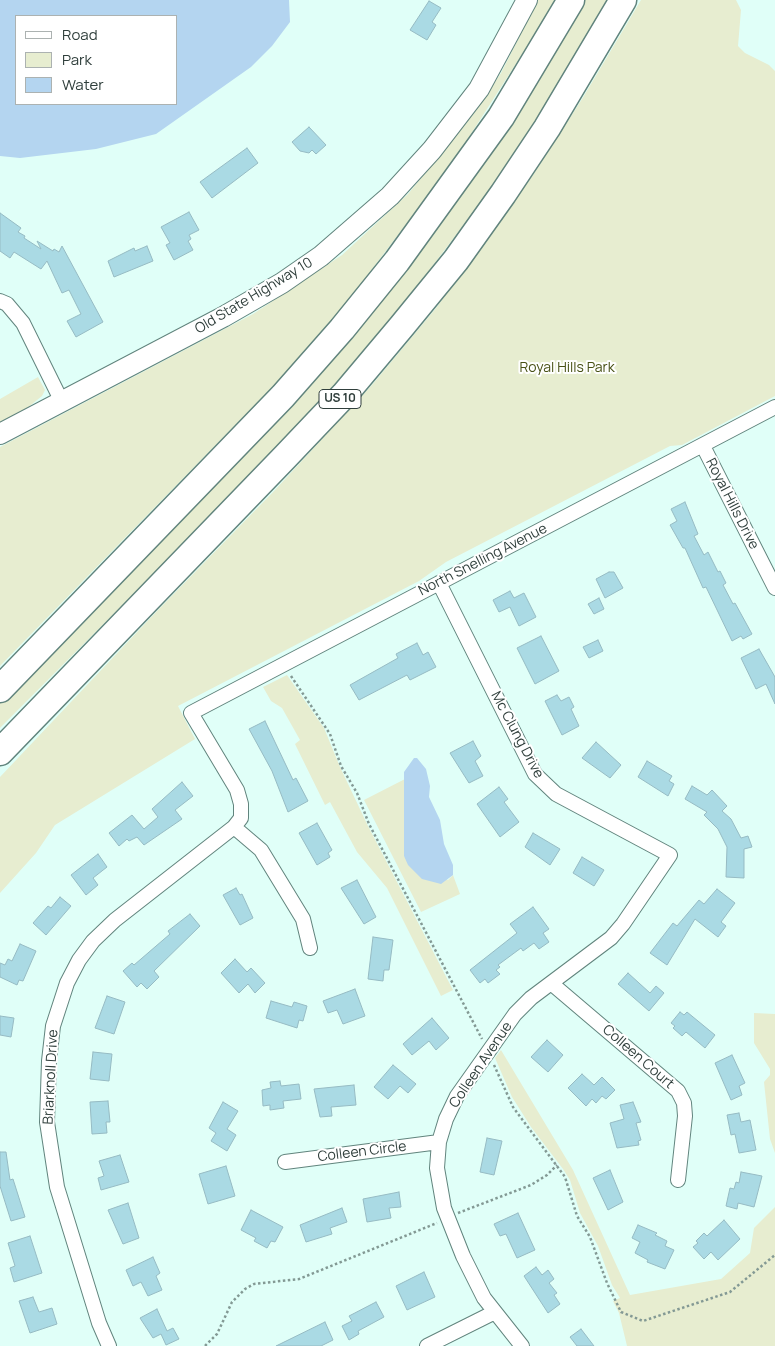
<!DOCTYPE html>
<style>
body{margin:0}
#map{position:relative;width:775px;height:1346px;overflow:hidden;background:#e0fff8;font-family:Manrope,sans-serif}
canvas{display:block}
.legend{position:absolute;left:15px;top:15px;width:162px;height:90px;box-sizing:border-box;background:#fff;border:1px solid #acb2b1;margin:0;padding:6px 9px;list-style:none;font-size:15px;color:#303f3c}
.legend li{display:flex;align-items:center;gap:10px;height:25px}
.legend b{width:25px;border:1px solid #acb2b1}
</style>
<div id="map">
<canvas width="775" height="1346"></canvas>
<ul class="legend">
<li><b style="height:6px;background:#fff"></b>Road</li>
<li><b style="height:14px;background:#e7edd0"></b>Park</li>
<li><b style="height:14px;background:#b4d5f0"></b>Water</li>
</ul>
</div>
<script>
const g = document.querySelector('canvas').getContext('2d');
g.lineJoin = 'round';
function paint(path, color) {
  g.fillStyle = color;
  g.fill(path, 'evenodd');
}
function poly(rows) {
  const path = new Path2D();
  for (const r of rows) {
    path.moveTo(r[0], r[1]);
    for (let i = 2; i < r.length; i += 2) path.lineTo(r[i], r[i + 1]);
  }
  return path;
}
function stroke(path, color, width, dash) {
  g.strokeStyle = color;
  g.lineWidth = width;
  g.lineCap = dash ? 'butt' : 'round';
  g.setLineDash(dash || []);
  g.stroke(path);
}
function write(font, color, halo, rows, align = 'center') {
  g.font = font + ' Manrope,sans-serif';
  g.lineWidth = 4;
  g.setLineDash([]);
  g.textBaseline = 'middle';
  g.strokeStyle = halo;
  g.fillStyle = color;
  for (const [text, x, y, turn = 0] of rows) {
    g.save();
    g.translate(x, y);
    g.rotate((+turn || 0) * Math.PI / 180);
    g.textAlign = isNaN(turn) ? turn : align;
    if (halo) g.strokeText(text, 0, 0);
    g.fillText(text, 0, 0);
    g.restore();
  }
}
const green = poly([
 [538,0,557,0,451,165,348,301,287,372,0,666,0,447,253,314,342,255,408,194,474,113,501,73],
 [585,0,610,0,541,115,493,186,382,333,266,461,0,728,0,701,230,466,537,80],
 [641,0,736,0,741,10,738,46,745,53,769,65,775,71,775,396,682,445,670,446,446,562,419,581,178,706,195,739,55,825,36,853,0,893,0,777,156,612,274,491,371,386,436,308,533,175,582,99],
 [38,377,45,390,42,396,26,409,0,422,0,399],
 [287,675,324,728,340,767,368,826,453,990,441,996,387,888,357,852,330,802,325,805,295,744,300,740,282,708,271,701,263,687],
 [405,779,404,856,448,880,453,875,460,894,421,912,364,800],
 [754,1013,775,1014,775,1153,770,1139,764,1082,770,1075,770,1069,754,1043],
 [501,1050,573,1170,630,1295,721,1279,750,1253,754,1228,775,1207,775,1346,627,1346,619,1313,613,1301,620,1298,612,1285,598,1246,580,1213,570,1180,563,1169,531,1127,512,1097,495,1058]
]);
const water = poly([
 [0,0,289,0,290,22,272,46,251,67,156,134,96,149,20,158,0,156],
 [176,16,176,104,16,104,16,16],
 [414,758,417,758,426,769,430,786,429,797,440,820,444,844,453,865,453,875,441,884,422,879,408,865,404,856,404,772]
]);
const building = poly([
 [429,1,441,8,432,22,436,25,427,40,410,30,429,1],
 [309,127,326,145,316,154,312,150,309,153,300,151,292,142,309,127],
 [247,148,258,163,212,198,200,182,247,148],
 [189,212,199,230,189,235,191,239,188,241,193,250,174,260,166,245,170,243,161,227,189,212],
 [0,213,21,228,18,232,25,236,24,238,41,249,37,241,53,251,54,249,59,252,62,246,103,322,76,337,67,321,81,314,69,290,62,293,47,261,41,269,14,252,10,258,0,251,0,213],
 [147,246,153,261,114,277,108,261,134,248,135,251,147,246],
 [685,502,698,534,694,536,704,555,708,552,718,572,720,571,726,583,723,585,733,604,735,603,752,634,743,639,741,636,732,641,706,587,703,588,685,548,683,548,670,525,677,521,671,509,685,502],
 [609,572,614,572,623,588,605,598,596,579,609,572],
 [510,591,514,598,524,593,536,617,519,626,510,607,499,612,493,600,510,591],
 [599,598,604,609,594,614,588,604,599,598],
 [541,636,559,671,535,684,517,648,541,636],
 [598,640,603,651,589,658,583,647,598,640],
 [417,643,423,655,428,652,436,667,410,680,407,675,359,700,350,685,398,658,396,654,417,643],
 [759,649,775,677,775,704,766,684,756,689,741,658,759,649],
 [557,695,561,701,569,697,574,707,571,709,579,726,562,735,545,701,557,695],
 [265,721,293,780,296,778,308,801,288,812,272,771,249,729,265,721],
 [473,741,481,756,475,761,483,776,469,783,450,753,473,741],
 [596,742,621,765,610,778,582,758,596,742],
 [647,761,672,776,669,781,674,784,668,796,638,777,647,761],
 [182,782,193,796,175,810,182,819,144,845,137,837,129,841,127,839,119,846,109,833,132,815,144,829,158,817,152,809,182,782],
 [692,786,707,795,712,790,727,806,722,811,731,819,741,838,748,836,752,847,744,849,744,878,726,877,727,847,718,829,704,815,707,812,685,799,692,786],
 [499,787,508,799,504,802,519,822,500,837,477,804,499,787],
 [317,823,332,850,328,853,330,857,317,865,299,833,317,823],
 [533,833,560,849,550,865,525,847,533,833],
 [98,854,107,867,93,878,98,885,86,895,71,875,98,854],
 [582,857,604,870,594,886,573,873,582,857],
 [357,880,376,917,364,924,341,888,357,880],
 [236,888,240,895,242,894,253,918,240,925,223,895,236,888],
 [717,889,735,903,721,922,726,926,718,937,695,919,667,965,650,953,673,923,677,926,699,900,704,904,717,889],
 [60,897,71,906,46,935,33,923,48,906,51,908,60,897],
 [533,907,549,929,543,933,549,942,539,949,534,943,523,951,521,948,498,965,500,967,496,970,500,974,488,983,485,979,480,983,470,970,517,933,510,924,533,907],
 [190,914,200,926,154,971,159,977,147,989,141,983,137,987,123,971,132,963,134,965,170,934,168,931,190,914],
 [373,937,393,940,389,970,384,970,383,981,368,979,373,937],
 [20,944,36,951,23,981,19,980,17,985,0,977,0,963,5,965,8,959,12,961,20,944],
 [235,959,247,972,251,968,265,983,255,993,248,984,239,993,221,973,235,959],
 [628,973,650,993,656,986,664,993,649,1011,618,984,628,973],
 [355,989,365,1016,343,1024,337,1010,328,1013,323,1001,355,989],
 [107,996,125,1002,114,1034,95,1028,107,996],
 [271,1001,292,1007,294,1002,307,1006,303,1021,299,1020,297,1028,266,1018,271,1001],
 [680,1012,684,1015,687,1012,715,1035,705,1048,686,1032,682,1036,673,1028,675,1026,671,1023,680,1012],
 [0,1016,14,1018,11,1037,0,1035,0,1016],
 [432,1018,449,1038,436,1050,429,1041,412,1055,403,1044,432,1018],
 [547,1040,563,1055,548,1072,531,1057,547,1040],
 [93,1052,112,1054,109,1081,90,1079,93,1052],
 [732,1055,745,1083,739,1086,742,1095,731,1100,715,1063,732,1055],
 [393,1065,416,1084,408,1093,400,1086,388,1099,374,1087,393,1065],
 [582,1074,594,1085,602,1077,615,1090,606,1099,602,1096,596,1103,592,1099,586,1106,568,1088,582,1074],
 [280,1081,281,1086,299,1084,301,1099,283,1101,284,1108,270,1110,270,1105,263,1106,262,1090,271,1088,270,1082,280,1081],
 [354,1085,356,1105,331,1107,332,1116,320,1117,314,1089,354,1085],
 [108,1101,110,1122,106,1122,107,1133,92,1134,90,1102,108,1101],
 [223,1102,238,1111,227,1129,236,1135,227,1151,211,1141,216,1133,209,1128,223,1102],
 [633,1102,641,1122,636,1123,641,1140,638,1141,639,1145,617,1148,610,1123,624,1119,620,1105,633,1102],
 [739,1113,741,1122,750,1120,756,1150,739,1153,735,1134,731,1135,727,1115,739,1113],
 [487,1138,502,1141,494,1175,480,1172,487,1138],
 [0,1152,6,1152,10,1180,13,1179,25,1217,11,1221,0,1186,0,1152],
 [120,1155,129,1182,101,1190,98,1178,104,1176,99,1161,120,1155],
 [226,1166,235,1196,208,1204,199,1174,226,1166],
 [610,1170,623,1202,608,1210,593,1178,610,1170],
 [741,1172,762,1176,754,1207,738,1203,737,1209,726,1206,730,1188,734,1189,736,1182,739,1183,741,1172],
 [399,1192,401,1207,389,1208,391,1218,367,1222,363,1199,399,1192],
 [128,1203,139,1238,123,1244,108,1210,128,1203],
 [342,1208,347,1222,330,1228,332,1234,306,1242,300,1225,342,1208],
 [251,1210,283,1227,275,1242,271,1241,267,1248,254,1241,256,1238,241,1230,251,1210],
 [518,1213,535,1250,517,1258,506,1234,500,1236,494,1224,518,1213],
 [724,1220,740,1239,718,1260,711,1252,704,1259,693,1247,698,1243,696,1241,704,1233,707,1236,724,1220],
 [638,1225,657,1233,655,1235,667,1241,665,1246,674,1250,665,1269,647,1262,648,1260,635,1253,640,1242,632,1238,638,1225],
 [30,1236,42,1273,14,1282,10,1268,15,1266,8,1243,30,1236],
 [153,1257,160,1273,156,1276,162,1290,148,1296,141,1282,133,1286,126,1270,153,1257],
 [536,1267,542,1275,548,1270,554,1279,549,1283,557,1293,554,1295,560,1304,548,1313,524,1276,536,1267],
 [424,1272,435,1297,407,1310,396,1286,424,1272],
 [33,1297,39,1312,52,1308,57,1324,30,1333,19,1301,33,1297],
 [376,1302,384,1317,358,1331,359,1334,349,1340,342,1326,352,1321,349,1316,376,1302],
 [157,1309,167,1331,173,1328,179,1339,166,1345,161,1334,153,1338,140,1318,157,1309],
 [325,1322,333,1340,321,1346,276,1346,325,1322],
 [581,1329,594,1346,577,1346,570,1337,581,1329]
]);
const path = poly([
 [291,676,330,734,341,766,357,793,369,824,482,1039],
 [494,1065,513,1107,565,1177,577,1216,590,1237,607,1283,621,1312,643,1321,730,1292,775,1255],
 [458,1213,531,1185,547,1175,557,1165],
 [205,1346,217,1334,232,1302,245,1289,254,1284,299,1279,437,1223]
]);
const street = poly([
 [0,301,7,304,23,323,62,402],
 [703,446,775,588],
 [439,583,535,774,556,794,670,855,623,924,611,938,531,998,515,1014,457,1096,446,1119,439,1142,437,1168,444,1208,463,1256,484,1298,522,1346],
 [234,827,261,850,303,919,310,948],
 [551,983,678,1091,684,1103,685,1116,678,1180],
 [285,1162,439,1142],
 [109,1346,99,1323,57,1187,47,1122,49,1061,53,1026,67,983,79,960,93,941,115,920,234,827,241,818,241,804,237,790,191,713,775,407],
 [427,1346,495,1312]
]);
const secondary = poly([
 [0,434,223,317,282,283,321,256,390,196,432,150,479,89,527,0]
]);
const highway = poly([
 [0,689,283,396,342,329,397,261,501,117,571,0],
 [0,752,286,456,344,395,402,326,456,260,503,194,547,128,623,0]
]);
const shields = [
 [340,399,42]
];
const shieldNames = [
 ["US 10",340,399]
];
const streetNames = [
 ["Old State Highway 10",254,296,-31],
 ["Royal Hills Drive",732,504,63],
 ["North Snelling Avenue",483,560,-27],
 ["Mc Clung Drive",517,735,62],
 ["Colleen Court",638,1057,41],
 ["Colleen Avenue",481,1065,-56],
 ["Briarknoll Drive",51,1077,-87],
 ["Colleen Circle",362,1152,-7]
];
const parkNames = [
 ["Royal Hills Park",567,368]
];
paint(green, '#e7edd0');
paint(water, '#b4d5f0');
paint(building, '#aadae4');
stroke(building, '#96bbc3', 1);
stroke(street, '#61847d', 16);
stroke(secondary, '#61847d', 22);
stroke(highway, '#61847d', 29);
stroke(path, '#839994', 2.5, [2.5, 2.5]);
stroke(street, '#fff', 14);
stroke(secondary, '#fff', 20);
stroke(highway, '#fff', 26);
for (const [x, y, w] of shields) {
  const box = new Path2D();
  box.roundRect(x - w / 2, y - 9.5, w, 19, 4);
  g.fillStyle = '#fff';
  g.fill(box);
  stroke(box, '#303f3c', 1);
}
write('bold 12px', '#303f3c', null, shieldNames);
write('14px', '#303f3c', '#fff', streetNames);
write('14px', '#485115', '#fff', parkNames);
</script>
